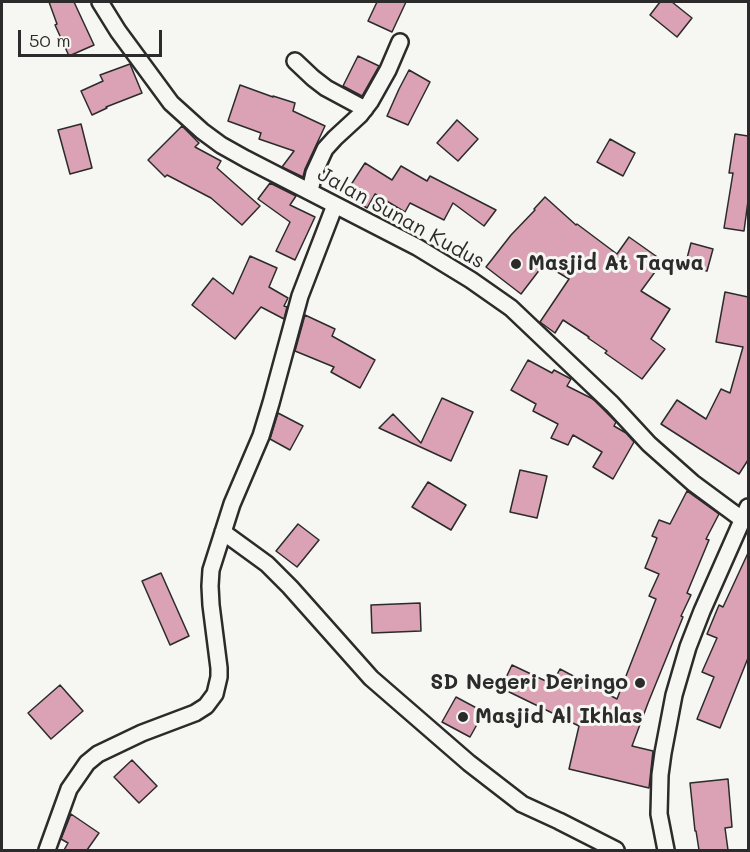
<!DOCTYPE html>
<style>
body{margin:0}
#map{position:relative;width:750px;height:852px;overflow:hidden;background:#f6f6f2;font-family:Mali,sans-serif}
canvas{display:block}
.frame{position:absolute;inset:0;border:3px solid #2b2b2b;pointer-events:none}
.scale{position:absolute;left:18px;top:30px;width:144px;height:27px;box-sizing:border-box;border:3px solid #2b2b2b;border-top:0;padding-left:8px;font-size:18px;line-height:21px;white-space:nowrap;color:#2b2b2b;-webkit-text-stroke:4px #f6f6f2;paint-order:stroke}
</style>
<div id="map">
<canvas width="750" height="852"></canvas>
<div class="frame"></div>
<div class="scale">50 m</div>
</div>
<script>
const g = document.querySelector('canvas').getContext('2d');
g.lineJoin = 'round';
function paint(path, color) {
  g.fillStyle = color;
  g.fill(path, 'evenodd');
}
function poly(rows) {
  const path = new Path2D();
  for (const r of rows) {
    path.moveTo(r[0], r[1]);
    for (let i = 2; i < r.length; i += 2) path.lineTo(r[i], r[i + 1]);
  }
  return path;
}
function stroke(path, color, width, dash) {
  g.strokeStyle = color;
  g.lineWidth = width;
  g.lineCap = dash ? 'butt' : 'round';
  g.setLineDash(dash || []);
  g.stroke(path);
}
function write(font, color, halo, rows, align = 'center') {
  g.font = font + ' Mali,sans-serif';
  g.lineWidth = 6;
  g.setLineDash([]);
  g.textBaseline = 'middle';
  g.strokeStyle = halo;
  g.fillStyle = color;
  for (const [text, x, y, turn = 0] of rows) {
    g.save();
    g.translate(x, y);
    g.rotate((+turn || 0) * Math.PI / 180);
    g.textAlign = isNaN(turn) ? turn : align;
    if (halo) g.strokeText(text, 0, 0);
    g.fillText(text, 0, 0);
    g.restore();
  }
}
const building = poly([
 [49,2,74,2,94,45,69,56,55,25,57,24,49,2],
 [377,2,406,2,392,32,368,21,377,2],
 [660,2,672,2,692,18,677,37,650,15,660,2],
 [358,56,379,66,362,96,343,86,358,56],
 [130,64,142,93,106,107,107,108,92,115,81,91,103,81,100,75,130,64],
 [409,70,430,82,408,125,387,116,399,89,409,70],
 [240,85,273,97,273,96,295,103,293,111,325,126,305,169,303,177,282,167,294,151,259,139,261,133,228,121,240,85],
 [457,120,478,139,458,161,437,143,457,120],
 [81,124,92,168,70,174,58,130,81,124],
 [182,126,199,143,195,147,221,161,217,168,260,206,242,225,211,198,167,175,165,177,148,160,182,126],
 [735,134,748,136,748,201,744,231,724,228,733,173,729,173,735,134],
 [610,139,635,153,623,176,597,162,610,139],
 [365,163,392,180,401,166,427,181,430,176,496,210,484,226,453,203,444,220,410,203,405,212,375,194,367,208,345,194,365,163],
 [270,183,296,196,290,205,315,217,295,260,276,251,290,222,258,199,270,183],
 [545,197,576,225,577,224,617,254,629,237,663,261,641,291,670,309,651,339,665,349,642,379,605,353,607,351,588,338,589,337,563,320,555,333,540,322,569,279,544,264,521,294,486,267,511,235,535,210,534,209,545,197],
 [691,243,713,249,707,271,685,266,691,243],
 [250,256,277,268,269,287,288,298,284,306,287,307,284,319,261,307,235,339,192,305,213,278,233,294,250,256],
 [725,292,748,297,748,460,739,474,661,424,677,400,706,419,721,389,730,393,743,347,716,342,725,292],
 [305,315,335,329,332,336,375,360,360,388,331,372,334,367,295,351,305,315],
 [528,360,552,373,554,370,571,379,567,386,591,398,595,401,616,422,614,426,626,433,634,442,613,479,593,467,602,452,573,435,568,445,551,438,558,424,533,411,536,404,511,390,528,360],
 [442,398,473,412,451,461,379,428,393,414,421,443,442,398],
 [278,413,303,426,290,450,270,439,278,413],
 [520,470,547,476,537,518,510,512,520,470],
 [428,482,466,505,451,530,412,507,428,482],
 [687,491,719,514,706,539,709,540,687,593,691,595,681,616,683,617,648,703,632,746,653,751,649,788,569,769,579,726,501,688,512,665,552,684,560,669,617,699,656,599,649,596,659,574,645,568,657,538,652,536,659,520,670,524,687,491],
 [298,524,319,540,297,567,276,551,298,524],
 [748,553,748,658,720,728,697,719,714,677,702,672,717,638,707,634,719,605,723,607,748,553],
 [161,573,189,636,170,645,142,581,161,573],
 [420,603,421,631,372,633,371,605,420,603],
 [60,685,83,711,51,739,28,713,60,685],
 [456,697,484,712,470,737,442,722,456,697],
 [132,760,157,786,139,803,114,777,132,760],
 [728,779,732,827,725,828,728,850,699,850,696,831,695,831,690,783,728,779],
 [71,814,99,833,87,850,64,850,68,843,61,839,71,814]
]);
const street = poly([
 [100,2,118,31,171,103,202,131,221,145,246,159,417,247,471,280,511,308,612,404,649,444,693,483,743,520],
 [295,61,313,78,326,88,365,109],
 [310,191,314,173,325,149,335,138,360,115,370,102,388,70,400,42],
 [223,532,267,564,290,587,371,678,469,763,522,804,559,821,616,850],
 [47,850,69,789,87,763,98,754,142,733,195,713,206,706,215,694,219,677,219,668,211,605,210,586,211,570,232,504,261,436,271,403,300,296,335,205],
 [666,850,659,814,660,775,663,753,674,695,688,647,702,611,748,507]
]);
const markers = [
 [516,264,6,"#2b2b2b"],
 [640,683,6,"#2b2b2b"],
 [463,717,6,"#2b2b2b"]
];
const streetNames = [
 ["Jalan Sunan Kudus",401,218,29]
];
const poiNames = [
 ["Masjid At Taqwa",528,264],
 ["SD Negeri Deringo",628,683,"right"],
 ["Masjid Al Ikhlas",475,717]
];
paint(building, '#daa2b4');
stroke(building, '#2b2b2b', 1.5);
stroke(street, '#2b2b2b', 20);
stroke(street, '#f6f6f2', 15);
for (const [x, y, r, color] of markers) {
  const dot = new Path2D();
  dot.arc(x, y, r, 0, 2 * Math.PI);
  g.fillStyle = color;
  g.fill(dot);
  stroke(dot, '#f6f6f2', 2);
}
write('21px', '#2b2b2b', '#f6f6f2', streetNames);
write('bold 21px', '#2b2b2b', '#f6f6f2', poiNames, 'left');
</script>
